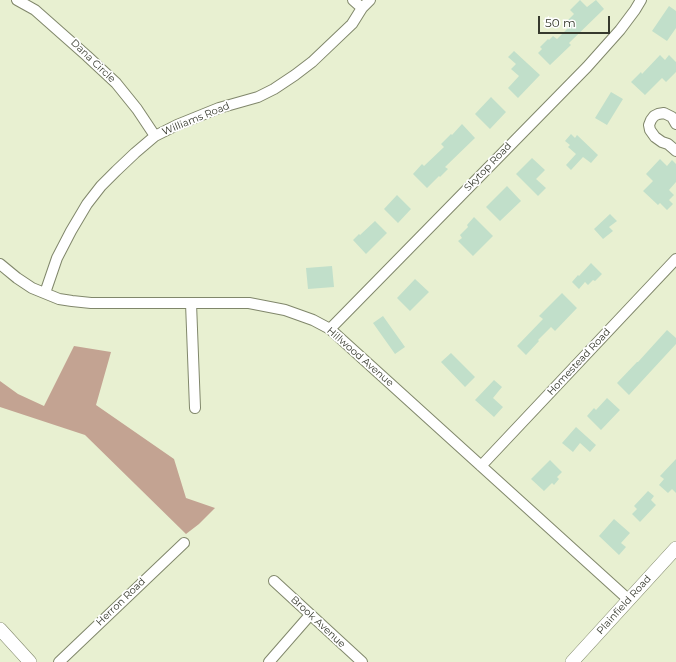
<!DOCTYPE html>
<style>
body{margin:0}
#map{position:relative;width:676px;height:662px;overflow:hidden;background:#e8f0d1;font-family:Montserrat,sans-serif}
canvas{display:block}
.scale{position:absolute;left:538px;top:16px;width:72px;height:18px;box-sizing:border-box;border:2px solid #36392d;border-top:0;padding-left:5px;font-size:12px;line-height:14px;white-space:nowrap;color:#36392d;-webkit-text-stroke:3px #fff;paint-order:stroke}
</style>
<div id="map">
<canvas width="676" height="662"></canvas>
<div class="scale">50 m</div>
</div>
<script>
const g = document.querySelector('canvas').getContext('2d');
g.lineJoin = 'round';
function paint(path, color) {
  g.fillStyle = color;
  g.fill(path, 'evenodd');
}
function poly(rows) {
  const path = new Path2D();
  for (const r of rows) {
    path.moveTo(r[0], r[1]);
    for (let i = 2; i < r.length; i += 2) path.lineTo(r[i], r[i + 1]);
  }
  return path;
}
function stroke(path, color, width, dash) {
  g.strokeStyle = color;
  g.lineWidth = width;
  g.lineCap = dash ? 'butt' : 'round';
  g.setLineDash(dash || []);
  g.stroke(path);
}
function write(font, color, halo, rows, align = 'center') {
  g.font = font + ' Montserrat,sans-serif';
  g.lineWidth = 3.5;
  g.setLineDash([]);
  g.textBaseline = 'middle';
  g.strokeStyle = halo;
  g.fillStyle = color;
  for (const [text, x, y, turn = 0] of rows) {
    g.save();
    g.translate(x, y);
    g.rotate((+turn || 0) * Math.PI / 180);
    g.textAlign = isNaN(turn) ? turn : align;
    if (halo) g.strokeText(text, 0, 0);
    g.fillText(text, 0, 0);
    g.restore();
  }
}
const forest = poly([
 [74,346,111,352,96,405,174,459,186,498,215,508,199,524,186,534,85,435,0,407,0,381,18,394,44,406]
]);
const building = poly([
 [580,0,587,7,596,0,604,9,569,43,571,45,550,65,538,53,542,49,540,47,548,39,549,40,553,36,557,39,571,25,567,21,574,14,570,10],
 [669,6,676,11,676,28,667,41,652,31],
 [514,51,540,75,518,98,508,88,519,76,511,69,516,64,508,57],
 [660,55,665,60,669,55,676,62,676,72,666,82,662,78,645,95,631,82,641,72,642,74],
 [611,92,623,99,607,125,595,118],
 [491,97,506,112,490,129,475,114],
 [462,124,475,138,445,167,448,169,440,177,439,176,427,188,413,174,422,164,424,166,444,147,441,144,451,134,452,135],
 [571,134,575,138,577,135,598,155,591,163,583,157,571,170,566,165,576,154,568,147,570,145,565,141],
 [532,158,545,170,536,179,546,188,538,196,516,174],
 [660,159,667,166,672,160,676,164,676,182,669,190,674,195,669,200,673,204,667,210,660,203,658,205,643,191,653,181,646,174],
 [507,186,521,201,500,221,486,207],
 [397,195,411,209,398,223,384,209],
 [610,214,617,221,609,227,613,231,603,239,594,229],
 [474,217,493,236,473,256,458,241,462,238,460,235,468,227,467,225],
 [375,221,387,233,366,254,353,240,359,234,360,235],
 [591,263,602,274,595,281,593,280,588,285,585,282,579,289,572,282,578,275,579,276],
 [332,266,334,287,308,289,306,268],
 [415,279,429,292,410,311,397,298],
 [562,293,577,308,555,331,551,327,538,340,539,341,526,355,517,346,543,319,539,316],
 [383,316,405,347,395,354,373,323],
 [667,330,676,338,676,344,629,395,617,383,637,362,638,362],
 [451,353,475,377,465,387,441,362],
 [494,380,502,387,493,398,503,407,494,417,475,400],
 [607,398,620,410,601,430,587,416,594,408,596,410],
 [576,427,596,445,590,452,580,443,573,452,562,443],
 [676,459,676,493,672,489,668,493,659,485,664,479,660,476],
 [550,460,562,472,557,477,559,479,554,485,552,483,544,491,531,479],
 [648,491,654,496,651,500,656,505,640,522,632,514,637,509,634,506],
 [614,519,630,533,621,543,626,547,619,555,599,536]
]);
const minor = poly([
 [17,0,35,10,87,56,116,83,137,109,155,136],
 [353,0,362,8],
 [676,124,672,117,664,113,658,114,654,116,651,120,649,125,650,130,655,137,662,142,668,144,676,151],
 [0,264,17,278,32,288,59,299,72,301,91,303,249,303,285,310,313,320,330,329,629,600],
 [45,293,57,258,71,231,87,204,101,186,116,171,135,153,155,136,177,125,219,108,258,97,274,89,295,75,312,62,352,24,362,8,370,0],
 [191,303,195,408],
 [330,329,587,67,620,30,635,10,641,0],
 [481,466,676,259],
 [274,581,362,662],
 [59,662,184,543],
 [269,662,310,615]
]);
const tertiary = poly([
 [0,629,30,662],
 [572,662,676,548]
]);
const streetNames = [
 ["Dana Circle",93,61,44],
 ["Williams Road",196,119,-22],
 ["Skytop Road",488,167,-46],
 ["Hillwood Avenue",360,357,41],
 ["Homestead Road",579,362,-47],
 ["Herron Road",121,602,-44],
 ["Plainfield Road",624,605,-48],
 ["Brook Avenue",318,622,43]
];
paint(forest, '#c3a392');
paint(building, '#c1dfca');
stroke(minor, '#80876b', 12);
stroke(tertiary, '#80876b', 14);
stroke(minor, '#fff', 10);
stroke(tertiary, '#fff', 13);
write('10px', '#36392d', '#fff', streetNames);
</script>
